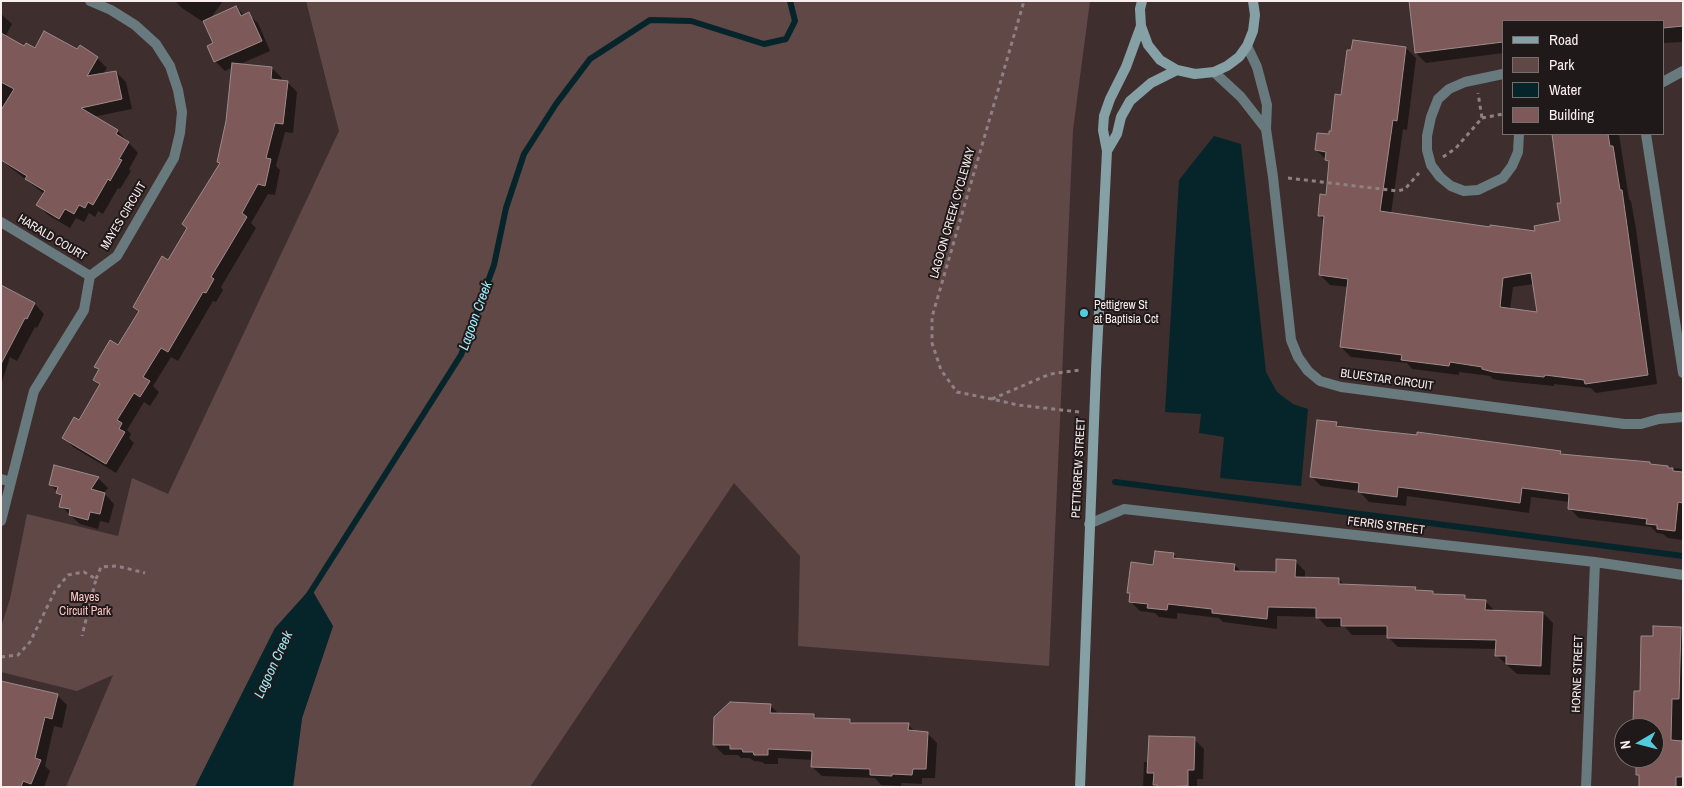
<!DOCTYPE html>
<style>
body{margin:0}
#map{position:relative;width:1684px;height:788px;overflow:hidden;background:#3e2f2e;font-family:"Archivo Narrow",sans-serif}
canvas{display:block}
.frame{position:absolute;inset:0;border:2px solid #f9eeed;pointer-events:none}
.legend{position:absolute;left:1502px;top:20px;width:162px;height:115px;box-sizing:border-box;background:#201919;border:1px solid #776e6e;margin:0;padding:6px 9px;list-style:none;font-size:15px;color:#f9eeed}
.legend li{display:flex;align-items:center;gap:10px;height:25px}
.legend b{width:25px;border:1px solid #776e6e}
.north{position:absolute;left:1614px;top:718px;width:50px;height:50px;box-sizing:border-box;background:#201919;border:1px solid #776e6e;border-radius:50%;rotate:262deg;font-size:14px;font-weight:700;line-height:20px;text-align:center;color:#f9eeed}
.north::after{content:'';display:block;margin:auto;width:18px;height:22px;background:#54cadd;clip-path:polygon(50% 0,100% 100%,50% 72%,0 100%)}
</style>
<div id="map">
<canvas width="1684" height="788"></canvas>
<div class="frame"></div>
<ul class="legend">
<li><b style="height:6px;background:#85a1a6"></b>Road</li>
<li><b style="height:14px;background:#604847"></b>Park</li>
<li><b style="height:14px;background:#05252a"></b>Water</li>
<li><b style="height:14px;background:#7d5959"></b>Building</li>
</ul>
<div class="north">N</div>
</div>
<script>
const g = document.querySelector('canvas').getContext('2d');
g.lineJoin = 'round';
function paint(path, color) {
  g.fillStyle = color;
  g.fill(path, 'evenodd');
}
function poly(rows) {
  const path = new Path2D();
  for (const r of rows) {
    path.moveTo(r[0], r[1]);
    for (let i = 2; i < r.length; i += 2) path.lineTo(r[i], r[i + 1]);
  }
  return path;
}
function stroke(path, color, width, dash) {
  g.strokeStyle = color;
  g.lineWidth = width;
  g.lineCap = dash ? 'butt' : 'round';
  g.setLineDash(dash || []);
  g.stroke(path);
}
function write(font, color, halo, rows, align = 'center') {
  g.font = font + ' "Archivo Narrow",sans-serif';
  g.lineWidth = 4;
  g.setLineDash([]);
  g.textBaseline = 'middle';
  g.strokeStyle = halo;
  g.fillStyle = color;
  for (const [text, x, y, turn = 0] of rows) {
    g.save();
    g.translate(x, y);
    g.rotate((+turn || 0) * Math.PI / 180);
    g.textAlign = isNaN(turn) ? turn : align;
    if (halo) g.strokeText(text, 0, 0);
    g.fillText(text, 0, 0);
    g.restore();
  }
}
const green = poly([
 [306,1,1090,1,1073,130,1049,666,798,646,800,556,734,483,530,787,293,787,302,718,333,626,275,628,195,787,66,787,113,675,77,691,1,672,1,627,10,599,27,514,118,536,132,478,168,494,339,131]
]);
const water = poly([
 [1214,136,1241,144,1266,372,1277,392,1293,404,1308,409,1301,486,1220,478,1224,437,1199,433,1201,414,1165,412,1179,180],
 [311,588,333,626,302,718,293,787,195,787,275,628]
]);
const shadow = poly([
 [175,1,223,1,210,19,236,7,244,15,248,14,258,23,270,51,238,65,272,68,282,78,281,81,287,82,297,92,293,133,285,132,276,166,280,170,275,195,268,194,251,223,256,228,221,287,223,290,216,302,213,301,178,361,171,357,153,386,159,392,150,406,144,402,127,430,131,434,129,438,134,443,116,473,73,447,64,437,79,422,101,386,94,380,100,370,96,366,119,347,139,312,134,307,168,262,188,229,221,164,218,161,228,121,233,67,225,71,215,61,214,44,206,24,182,8],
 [1410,1,1683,1,1683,42,1663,43,1663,21,1503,21,1503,53,1426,63,1416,53],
 [1,14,12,24,5,37,25,47,36,50,77,51,97,58,107,68,103,74,116,72,126,82,132,109,93,117,118,131,138,153,129,169,131,171,120,189,118,188,103,214,98,211,95,217,89,213,84,222,76,218,70,228,48,215,38,205,44,194,1,160],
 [1406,48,1416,58,1407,130,1403,129,1391,214,1491,228,1536,233,1562,223,1563,204,1553,134,1619,134,1629,199,1631,201,1636,229,1657,384,1596,393,1591,388,1554,384,1554,386,1504,381,1493,379,1490,376,1459,372,1459,375,1412,369,1407,363,1351,357,1341,347,1349,287,1330,285,1320,275,1324,221,1319,215,1327,196,1330,163,1316,150,1332,133,1342,96],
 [1534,284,1538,313,1510,309,1513,287],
 [1,285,35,304,44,314,37,328,35,327,17,361,10,357,1,385],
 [1336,423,1340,427,1560,452,1564,456,1649,463,1652,466,1683,469,1683,540,1668,538,1663,534,1657,533,1651,527,1579,518,1569,508,1570,502,1531,497,1529,513,1407,496,1406,506,1369,502,1359,491,1321,486,1311,476],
 [98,478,108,488,104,493,114,504,109,523,100,521,98,529,80,524,71,516,61,506,63,498,50,484],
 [1173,554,1179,560,1235,565,1242,573,1277,573,1295,561,1305,571,1305,578,1339,579,1345,586,1415,588,1419,592,1432,592,1436,595,1464,596,1468,600,1485,601,1495,611,1543,613,1553,623,1550,675,1517,674,1496,655,1497,649,1398,647,1388,637,1388,635,1352,635,1345,627,1327,627,1317,617,1277,616,1277,629,1223,622,1219,618,1177,613,1177,619,1159,617,1155,613,1140,611,1130,601,1131,595,1128,592,1154,566],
 [1681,628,1683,630,1683,787,1641,787,1641,778,1637,774,1637,758,1654,758,1654,728,1638,728,1634,723,1654,637],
 [57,695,67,705,62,728,54,726,45,766,50,771,44,787,1,787],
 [770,705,779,714,814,715,818,719,850,720,854,725,908,725,916,732,927,733,937,743,935,778,922,778,922,784,901,783,901,786,881,785,875,778,822,776,812,767,813,760,778,758,778,764,765,764,762,762,754,761,750,758,741,758,738,755,724,755,714,745],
 [1194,739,1204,749,1203,779,1197,779,1197,787,1143,787,1144,762,1149,762]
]);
const stream = poly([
 [1115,482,1683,556],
 [308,596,461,355,494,265,506,208,524,154,556,104,590,59,650,20,691,21,764,44,786,39,795,21,790,1]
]);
const building = poly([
 [1409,1,1683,1,1683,26,1663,28,1663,21,1503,21,1503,42,1415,53,1409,1],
 [236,6,241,16,249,12,262,41,214,62,207,46,213,43,203,21,236,6],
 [44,31,77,49,80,45,98,57,87,76,116,71,122,99,81,108,118,130,116,134,129,142,119,159,122,160,110,181,108,179,93,205,88,202,85,208,79,205,74,214,65,209,59,219,36,205,45,191,25,179,27,176,1,160,1,110,14,89,1,82,1,33,24,46,26,43,35,48,44,31],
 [1353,40,1406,47,1397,121,1393,120,1380,211,1490,227,1490,225,1535,231,1534,226,1560,221,1557,203,1561,203,1552,134,1608,134,1610,146,1613,146,1620,190,1622,190,1648,375,1585,384,1584,380,1545,375,1544,377,1493,372,1482,369,1482,367,1450,362,1449,366,1401,360,1402,355,1340,347,1348,279,1319,275,1324,216,1318,216,1320,194,1326,195,1329,161,1325,160,1326,152,1315,150,1317,133,1329,134,1329,131,1331,131,1335,94,1341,95,1347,50,1351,50,1353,40],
 [1531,273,1537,312,1500,307,1503,278,1531,273],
 [232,63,272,67,271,79,288,81,283,124,275,123,266,158,271,159,265,186,258,184,242,213,247,217,211,277,214,279,206,293,203,292,168,352,161,348,143,377,150,381,140,397,134,393,117,420,122,423,119,429,125,432,106,464,62,438,74,417,79,420,100,384,93,380,99,369,94,367,110,340,118,345,139,311,133,307,162,256,168,260,187,228,182,224,220,163,217,162,226,121,232,63],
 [1,285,35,303,27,319,25,318,1,364,1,285],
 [1317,420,1337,422,1336,426,1379,431,1417,435,1417,432,1561,451,1560,454,1650,462,1650,464,1668,466,1668,468,1673,468,1673,471,1683,472,1683,503,1678,502,1675,531,1657,529,1657,525,1646,524,1647,519,1568,509,1569,494,1522,488,1520,503,1398,487,1397,497,1358,492,1359,483,1310,477,1317,420],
 [54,465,99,477,91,489,105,493,100,514,90,512,88,520,69,515,70,509,59,507,62,495,56,493,58,487,49,485,54,465],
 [1155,551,1174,553,1173,558,1235,564,1234,571,1276,572,1276,559,1296,560,1295,577,1339,578,1339,584,1416,587,1415,590,1433,591,1433,594,1465,595,1465,599,1486,600,1485,610,1543,612,1541,666,1506,664,1506,656,1495,656,1496,640,1387,638,1387,626,1341,626,1341,618,1316,618,1316,608,1268,607,1267,619,1212,613,1212,609,1168,604,1167,610,1147,608,1148,604,1129,602,1130,593,1127,593,1131,562,1153,565,1155,551],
 [1653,626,1681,627,1679,699,1672,699,1671,740,1682,741,1682,777,1676,777,1676,787,1639,787,1639,775,1636,775,1636,758,1654,758,1654,728,1636,728,1636,723,1633,723,1634,691,1640,691,1641,636,1653,636,1653,626],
 [1,681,58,694,52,719,45,717,35,758,41,760,31,784,23,781,21,787,1,787,1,681],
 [730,702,771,704,770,713,814,714,814,718,850,719,850,723,909,723,908,730,928,732,926,769,913,769,912,775,892,774,892,776,870,775,870,769,811,767,812,751,768,749,768,755,754,755,753,752,743,752,742,749,730,749,730,745,713,745,714,717,730,702],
 [1149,736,1195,737,1194,770,1188,770,1188,786,1157,787,1157,785,1153,785,1154,773,1147,773,1149,736]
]);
const path = poly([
 [1482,118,1503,114],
 [1443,157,1456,148,1482,118,1478,93],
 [1288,178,1398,191,1405,189,1419,173],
 [992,399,957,392,941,370,932,343,932,317,1024,1],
 [1079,412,1018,405,992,399,1050,374,1080,370],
 [96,579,101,567,117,566,145,573],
 [1,657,18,655,30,642,55,591,68,575,84,572,96,579,82,636]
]);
const minor = poly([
 [1247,46,1257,67,1267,105,1266,129,1273,177,1291,340,1298,357,1308,371,1320,381,1341,387,1624,424,1641,424,1659,419,1683,417],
 [1214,72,1241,97,1266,129],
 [1503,74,1465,82,1449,89,1438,99,1431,117,1427,136,1427,150,1431,165,1440,177,1451,186,1464,191,1478,190,1503,178,1512,166,1518,152,1519,134],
 [1663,82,1683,71],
 [1646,134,1683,373],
 [1,222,90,276],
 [1,479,11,482],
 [1,521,34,391,84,310,90,276,117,256,174,158,180,133,182,112,178,90,170,66,156,44,135,25,111,10,90,1],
 [1089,524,1124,509,1595,562,1683,575],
 [1586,787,1595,562]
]);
const secondary = poly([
 [1142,1,1140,9,1141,26,1148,45,1160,60,1177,70,1195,74,1214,72,1227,66,1239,57,1247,46,1253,31,1255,15,1253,1],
 [1107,151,1117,134,1121,117,1130,101,1151,83,1177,70],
 [1080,787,1096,370,1107,151,1103,130,1104,116,1110,99,1126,67,1141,26]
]);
const markers = [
 [1084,313,5,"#54cadd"]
];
const streetNames = [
 ["LAGOON CREEK CYCLEWAY",953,213,-74],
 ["MAYES CIRCUIT",124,216,-59],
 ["HARALD COURT",52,238,31],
 ["BLUESTAR CIRCUIT",1387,380,8],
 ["PETTIGREW STREET",1079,468,-87],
 ["FERRIS STREET",1386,526,7],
 ["HORNE STREET",1578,674,-88]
];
const poiNames = [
 ["Pettigrew St",1094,306],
 ["at Baptisia Cct",1094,320]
];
const parkNames = [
 ["Mayes",85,598],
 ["Circuit Park",85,612]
];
const waterNames = [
 ["Lagoon Creek",476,316,-70],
 ["Lagoon Creek",274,665,-65]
];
paint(green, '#604847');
paint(water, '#05252a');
paint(shadow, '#0007');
stroke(stream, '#05252a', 6);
paint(building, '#7d5959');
stroke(building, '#9e8a8a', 1);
stroke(path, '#8e8180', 3, [4, 4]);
stroke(minor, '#687a7d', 10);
stroke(secondary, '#85a1a6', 10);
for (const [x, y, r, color] of markers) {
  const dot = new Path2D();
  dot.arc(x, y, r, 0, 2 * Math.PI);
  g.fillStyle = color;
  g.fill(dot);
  stroke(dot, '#201919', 2);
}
write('12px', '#f9eeed', '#201919', streetNames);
write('12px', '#f9eeed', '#201919', poiNames, 'left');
write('12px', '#fec8c7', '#201919', parkNames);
write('italic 14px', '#9eeaf8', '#201919', waterNames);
</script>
